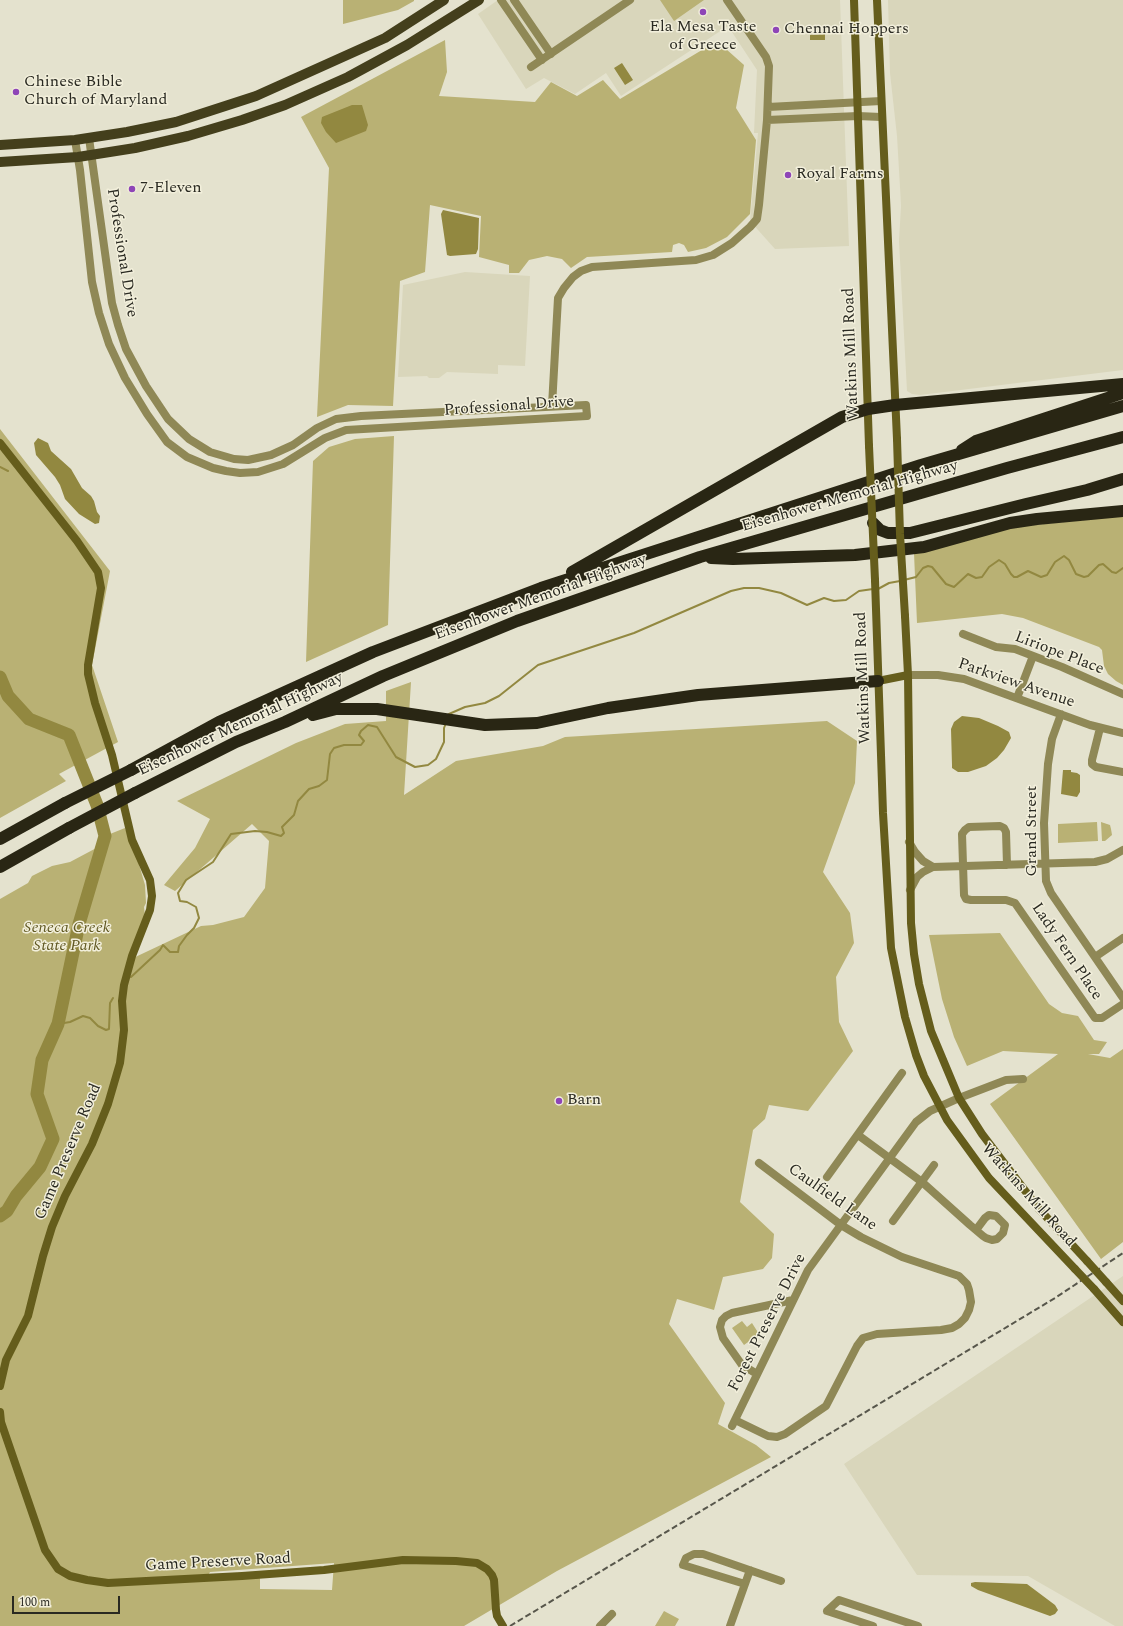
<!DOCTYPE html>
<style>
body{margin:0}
#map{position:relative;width:1123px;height:1626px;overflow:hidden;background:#e4e2ce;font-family:Spectral,serif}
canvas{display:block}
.scale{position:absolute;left:12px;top:1596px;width:108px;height:18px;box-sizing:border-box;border:2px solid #292921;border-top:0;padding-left:5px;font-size:12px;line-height:14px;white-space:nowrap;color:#292921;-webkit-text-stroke:3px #f2efdb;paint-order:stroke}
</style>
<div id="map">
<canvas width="1123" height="1626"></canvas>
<div class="scale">100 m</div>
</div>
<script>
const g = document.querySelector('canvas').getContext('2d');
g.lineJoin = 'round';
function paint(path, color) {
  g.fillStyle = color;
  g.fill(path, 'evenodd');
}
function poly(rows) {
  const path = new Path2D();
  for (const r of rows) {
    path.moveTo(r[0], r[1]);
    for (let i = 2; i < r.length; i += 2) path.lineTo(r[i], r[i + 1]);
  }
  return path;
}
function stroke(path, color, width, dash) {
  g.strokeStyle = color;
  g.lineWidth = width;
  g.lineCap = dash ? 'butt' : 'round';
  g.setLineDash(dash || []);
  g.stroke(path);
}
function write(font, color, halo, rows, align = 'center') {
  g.font = font + ' Spectral,serif';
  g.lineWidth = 3;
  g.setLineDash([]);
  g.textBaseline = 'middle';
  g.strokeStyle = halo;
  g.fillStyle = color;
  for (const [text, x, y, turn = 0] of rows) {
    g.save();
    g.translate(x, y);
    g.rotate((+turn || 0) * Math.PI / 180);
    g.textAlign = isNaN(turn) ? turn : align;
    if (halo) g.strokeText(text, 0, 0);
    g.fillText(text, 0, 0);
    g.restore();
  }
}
const built = poly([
 [498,0,840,0,849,246,775,249,750,221,758,133,754,133,757,70,728,26,621,96,606,73,575,94,544,78,526,89,478,14],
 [888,0,1123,0,1123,370,920,395,912,394,907,391,899,241,901,206,900,187,897,136,890,73],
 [465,272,530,276,525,366,498,365,498,374,447,372,439,378,429,378,427,376,398,377,403,285],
 [1123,1276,1123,1626,1115,1626,1028,1576,917,1575,844,1464]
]);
const green = poly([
 [343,0,414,0,414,1,398,10,343,24],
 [660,0,704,0,674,21],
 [445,40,447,72,439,96,535,102,551,82,577,96,603,80,620,99,717,41,744,65,736,108,756,140,750,214,727,237,706,248,688,252,684,245,679,243,673,245,672,252,587,257,571,268,562,259,547,256,529,260,519,273,509,273,509,265,479,257,481,216,430,205,425,272,400,281,393,406,348,405,317,417,329,168,301,117],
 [0,429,110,571,92,665,118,742,59,774,66,781,0,818],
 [394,436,388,625,306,662,313,461,329,447,355,439],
 [1123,516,1123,685,1116,681,1108,674,1104,666,1102,650,1099,647,1023,618,1002,614,917,623,914,553,1004,528],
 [411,682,404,795,456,761,543,746,565,737,827,721,857,741,855,783,823,872,850,913,854,943,836,977,839,1022,853,1051,808,1111,769,1105,765,1119,753,1130,740,1202,774,1234,772,1258,763,1269,723,1277,714,1310,677,1299,669,1324,725,1403,718,1424,756,1445,771,1457,557,1571,464,1626,0,1626,0,899,28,883,32,876,52,866,70,862,102,845,105,836,125,828,138,861,145,885,146,903,144,907,145,916,129,960,201,926,213,925,244,917,265,888,269,841,252,824,175,891,164,885,195,848,210,819,177,801,296,743,345,724,386,721,386,691],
 [334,1563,332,1590,260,1589,260,1577,206,1579,210,1572],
 [1097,822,1098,841,1058,843,1058,824],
 [1101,822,1110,825,1111,829,1112,835,1105,841,1102,841],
 [1000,933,1049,1004,1062,1013,1078,1016,1094,1040,1107,1042,1099,1054,1088,1054,1110,1058,1123,1049,1123,1242,1101,1259,990,1104,1058,1054,1003,1051,967,1066,954,1037,942,999,929,935],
 [742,1321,747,1327,752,1323,759,1334,744,1345,732,1328],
 [664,1611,679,1619,675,1626,655,1626]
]);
const water = poly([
 [825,34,825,40,810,40,810,35],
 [622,63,633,80,625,85,614,68],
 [352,105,362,105,368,125,366,131,336,143,326,132,321,123,322,117],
 [443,210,479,218,478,249,476,254,450,256,447,255,441,214],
 [38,438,48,443,51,451,71,469,82,488,91,496,94,501,97,512,100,516,99,523,95,524,79,514,65,499,60,485,55,477,36,455,34,443],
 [962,716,979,718,998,726,1009,732,1011,738,1004,750,997,758,986,766,968,772,958,772,952,768,952,765,951,729,954,722],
 [1063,770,1071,770,1071,772,1077,773,1080,775,1080,792,1077,797,1061,794],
 [975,1582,1027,1584,1055,1605,1058,1610,1055,1614,1050,1616,978,1590,971,1586,971,1583]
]);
const stream = poly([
 [0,467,8,471],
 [904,580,916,577,923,568,928,566,932,567,946,584,954,587,968,574,976,578,982,577,989,567,999,560,1005,564,1011,574,1014,577,1017,577,1028,571,1041,577,1047,575,1055,562,1064,556,1069,560,1076,574,1084,577,1088,576,1099,565,1103,564,1112,572,1116,573,1123,568],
 [878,589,889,583,900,581],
 [448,715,449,714,465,707,485,703,499,696,538,665,634,633,731,591,744,588,759,588,781,593,807,605,824,598,834,601,846,600,859,591,873,589],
 [131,977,160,950,163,945,170,952,178,952,179,946,187,935,194,928,199,918,196,907,187,902,180,901,178,893,186,880,213,862,231,834,255,831,267,832,281,836,284,833,282,827,294,815,298,801,309,789,319,786,327,780,330,754,334,748,344,745,361,745,364,741,359,735,361,731,368,725,377,727,396,757,415,767,428,765,436,759,444,742,444,728,446,723],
 [58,1024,70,1022,83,1016,90,1018,98,1026,106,1030,109,1029,110,1003,113,998]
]);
const river = poly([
 [0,677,8,696,29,719,69,735,97,805,105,836,79,924,58,1024,42,1060,37,1094,53,1139,40,1167,16,1196,7,1211,0,1216]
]);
const street = poly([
 [501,0,542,60],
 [514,0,551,54],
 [531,67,630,0],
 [768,107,881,101],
 [767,120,858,116,881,117],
 [75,140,80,170,92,282,99,313,109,344,125,378,147,414,167,442,187,457,213,468,226,471,240,473,258,472,283,464,325,438,346,430,587,416,586,405,361,416,336,419,317,428,293,445,271,455,248,460,234,459,210,452,189,439,168,419,146,386,126,349,118,325,112,303,89,138],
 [552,406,558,298,564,288,573,277,581,271,592,267,696,260,713,255,732,243,750,227,757,219,759,205,767,120,769,66,766,57,727,0],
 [963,634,996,647,1015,649,1062,667,1123,694],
 [908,675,938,675,964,679,1090,725,1123,733],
 [1017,698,1033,656],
 [1061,714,1052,739,1048,764,1044,823,1046,881,1051,893,1123,998],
 [1100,728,1092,760,1092,764,1096,767,1123,772],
 [909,842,915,852,923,861,933,867,923,872,917,877,910,890],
 [1007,865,1006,832,1004,828,1000,826,969,827,965,830,962,834,964,895,966,899,971,900,1006,900,1015,903,1095,1018,1102,1018,1123,1004],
 [933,867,1095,862,1107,859,1123,850],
 [1095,957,1123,938],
 [858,1135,922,1182,970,1225,983,1236,986,1238,992,1240,997,1239,1003,1233,1005,1225,996,1216,989,1215,985,1218,976,1230],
 [827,1177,902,1073],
 [893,1221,934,1165],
 [757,1374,742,1365,723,1338,720,1327,722,1320,726,1316,732,1313,793,1300],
 [735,1420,768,1436,777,1437,785,1434,826,1406,857,1346,863,1338,877,1334,941,1330,952,1328,959,1324,965,1318,969,1310,971,1302,969,1290,967,1284,959,1276,902,1257,861,1237,841,1225,759,1163],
 [732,1426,808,1270,916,1122,930,1111,959,1098,1006,1080,1023,1079],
 [745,1584,683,1565,686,1558,694,1554,703,1554,781,1581],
 [600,1626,612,1614],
 [730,1626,750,1570],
 [873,1626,827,1611,839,1600,918,1626]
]);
const secondary = poly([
 [854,0,869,446],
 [877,0,897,439],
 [0,443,77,541,98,572,101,588,88,665,88,674,95,703,112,755,132,840,150,880,152,896,150,910,132,956,124,985,122,1001,124,1030,120,1063,108,1104,92,1144,65,1196,52,1227,43,1256,28,1316,6,1360,0,1386],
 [875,580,883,813,891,948,905,1017,916,1055,924,1076,947,1120,989,1178,1075,1269],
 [905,616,908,675,911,923,914,954,919,984,931,1031,959,1098,982,1134,1039,1209,1087,1261],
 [878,681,908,675],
 [1106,1282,1123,1301],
 [1094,1289,1123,1322],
 [0,1412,1,1422,45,1550,58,1569,70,1576,87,1580,108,1583,242,1576,324,1570,403,1560,456,1561,477,1563,487,1569,492,1575,494,1580,496,1610,497,1616,503,1626]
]);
const primary = poly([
 [0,145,75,140,127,132,176,122,256,96,385,38,444,0],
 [0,162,78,157,135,148,188,136,242,120,285,105,348,77,407,45,479,0]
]);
const highway = poly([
 [962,450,976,441,1123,393],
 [873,523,880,530,888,533,910,533,1026,504,1087,490,1123,479],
 [711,558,733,559,855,555,924,547,1010,523,1037,519,1123,511],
 [572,572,842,417,868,409,895,405,1123,384],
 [313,715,336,709,377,709,485,725,537,723,608,708,698,695,878,681],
 [131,770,219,722,373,652,541,588,921,465,1123,406],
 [135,793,236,742,285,722,383,676,517,621,700,557,1007,468,1123,437],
 [0,839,65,803],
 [0,867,69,828]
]);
const rail = poly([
 [510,1626,1055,1298,1123,1253]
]);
const secondaryBridge = poly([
 [897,439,900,534,905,616],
 [869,446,875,580],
 [1087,1261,1106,1282],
 [1075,1269,1094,1289]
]);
const highwayBridge = poly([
 [65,803,131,770],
 [69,828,135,793]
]);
const markers = [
 [703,12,4,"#8e45b7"],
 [776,30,4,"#8e45b7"],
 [16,92,4,"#8e45b7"],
 [788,175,4,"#8e45b7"],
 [132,189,4,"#8e45b7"],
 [559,1101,4,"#8e45b7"]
];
const poiNames = [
 ["Ela Mesa Taste",703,28,"center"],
 ["of Greece",703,46,"center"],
 ["Chennai Hoppers",784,30],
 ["Chinese Bible",24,83],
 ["Church of Maryland",24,101],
 ["Royal Farms",796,175],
 ["7-Eleven",140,189],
 ["Barn",567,1101]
];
const streetNames = [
 ["Professional Drive",121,253,81],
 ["Watkins Mill Road",852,354,-92],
 ["Professional Drive",509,407,-4],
 ["Eisenhower Memorial Highway",850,497,-16],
 ["Eisenhower Memorial Highway",541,598,-20],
 ["Liriope Place",1059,654,21],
 ["Watkins Mill Road",864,678,-92],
 ["Parkview Avenue",1016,684,19],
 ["Eisenhower Memorial Highway",241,725,-25],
 ["Grand Street",1033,831,-90],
 ["Lady Fern Place",1066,952,56],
 ["Game Preserve Road",69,1152,-67],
 ["Watkins Mill Road",1028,1196,48],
 ["Caulfield Lane",832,1198,35],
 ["Forest Preserve Drive",768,1323,-63],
 ["Game Preserve Road",218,1563,-3]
];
const parkNames = [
 ["Seneca Creek",67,929],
 ["State Park",67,947]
];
paint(built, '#d9d6bb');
paint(green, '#b9b174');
paint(water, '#928840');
stroke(stream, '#928840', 2);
stroke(river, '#928840', 13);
stroke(street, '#8f8856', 8);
stroke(secondary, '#655d1c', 8);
stroke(primary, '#443f1c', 10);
stroke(highway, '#292614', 12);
stroke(rail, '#57564b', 2, [6, 3]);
stroke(secondaryBridge, '#655d1c', 8);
stroke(highwayBridge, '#292614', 12);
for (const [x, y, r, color] of markers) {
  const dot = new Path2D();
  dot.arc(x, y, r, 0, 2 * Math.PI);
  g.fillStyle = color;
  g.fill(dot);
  stroke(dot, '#f2efdb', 1.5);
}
write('16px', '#292921', '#f2efdb', poiNames, 'left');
write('16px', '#292921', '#f2efdb', streetNames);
write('italic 16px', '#615923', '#f2efdb', parkNames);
</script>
